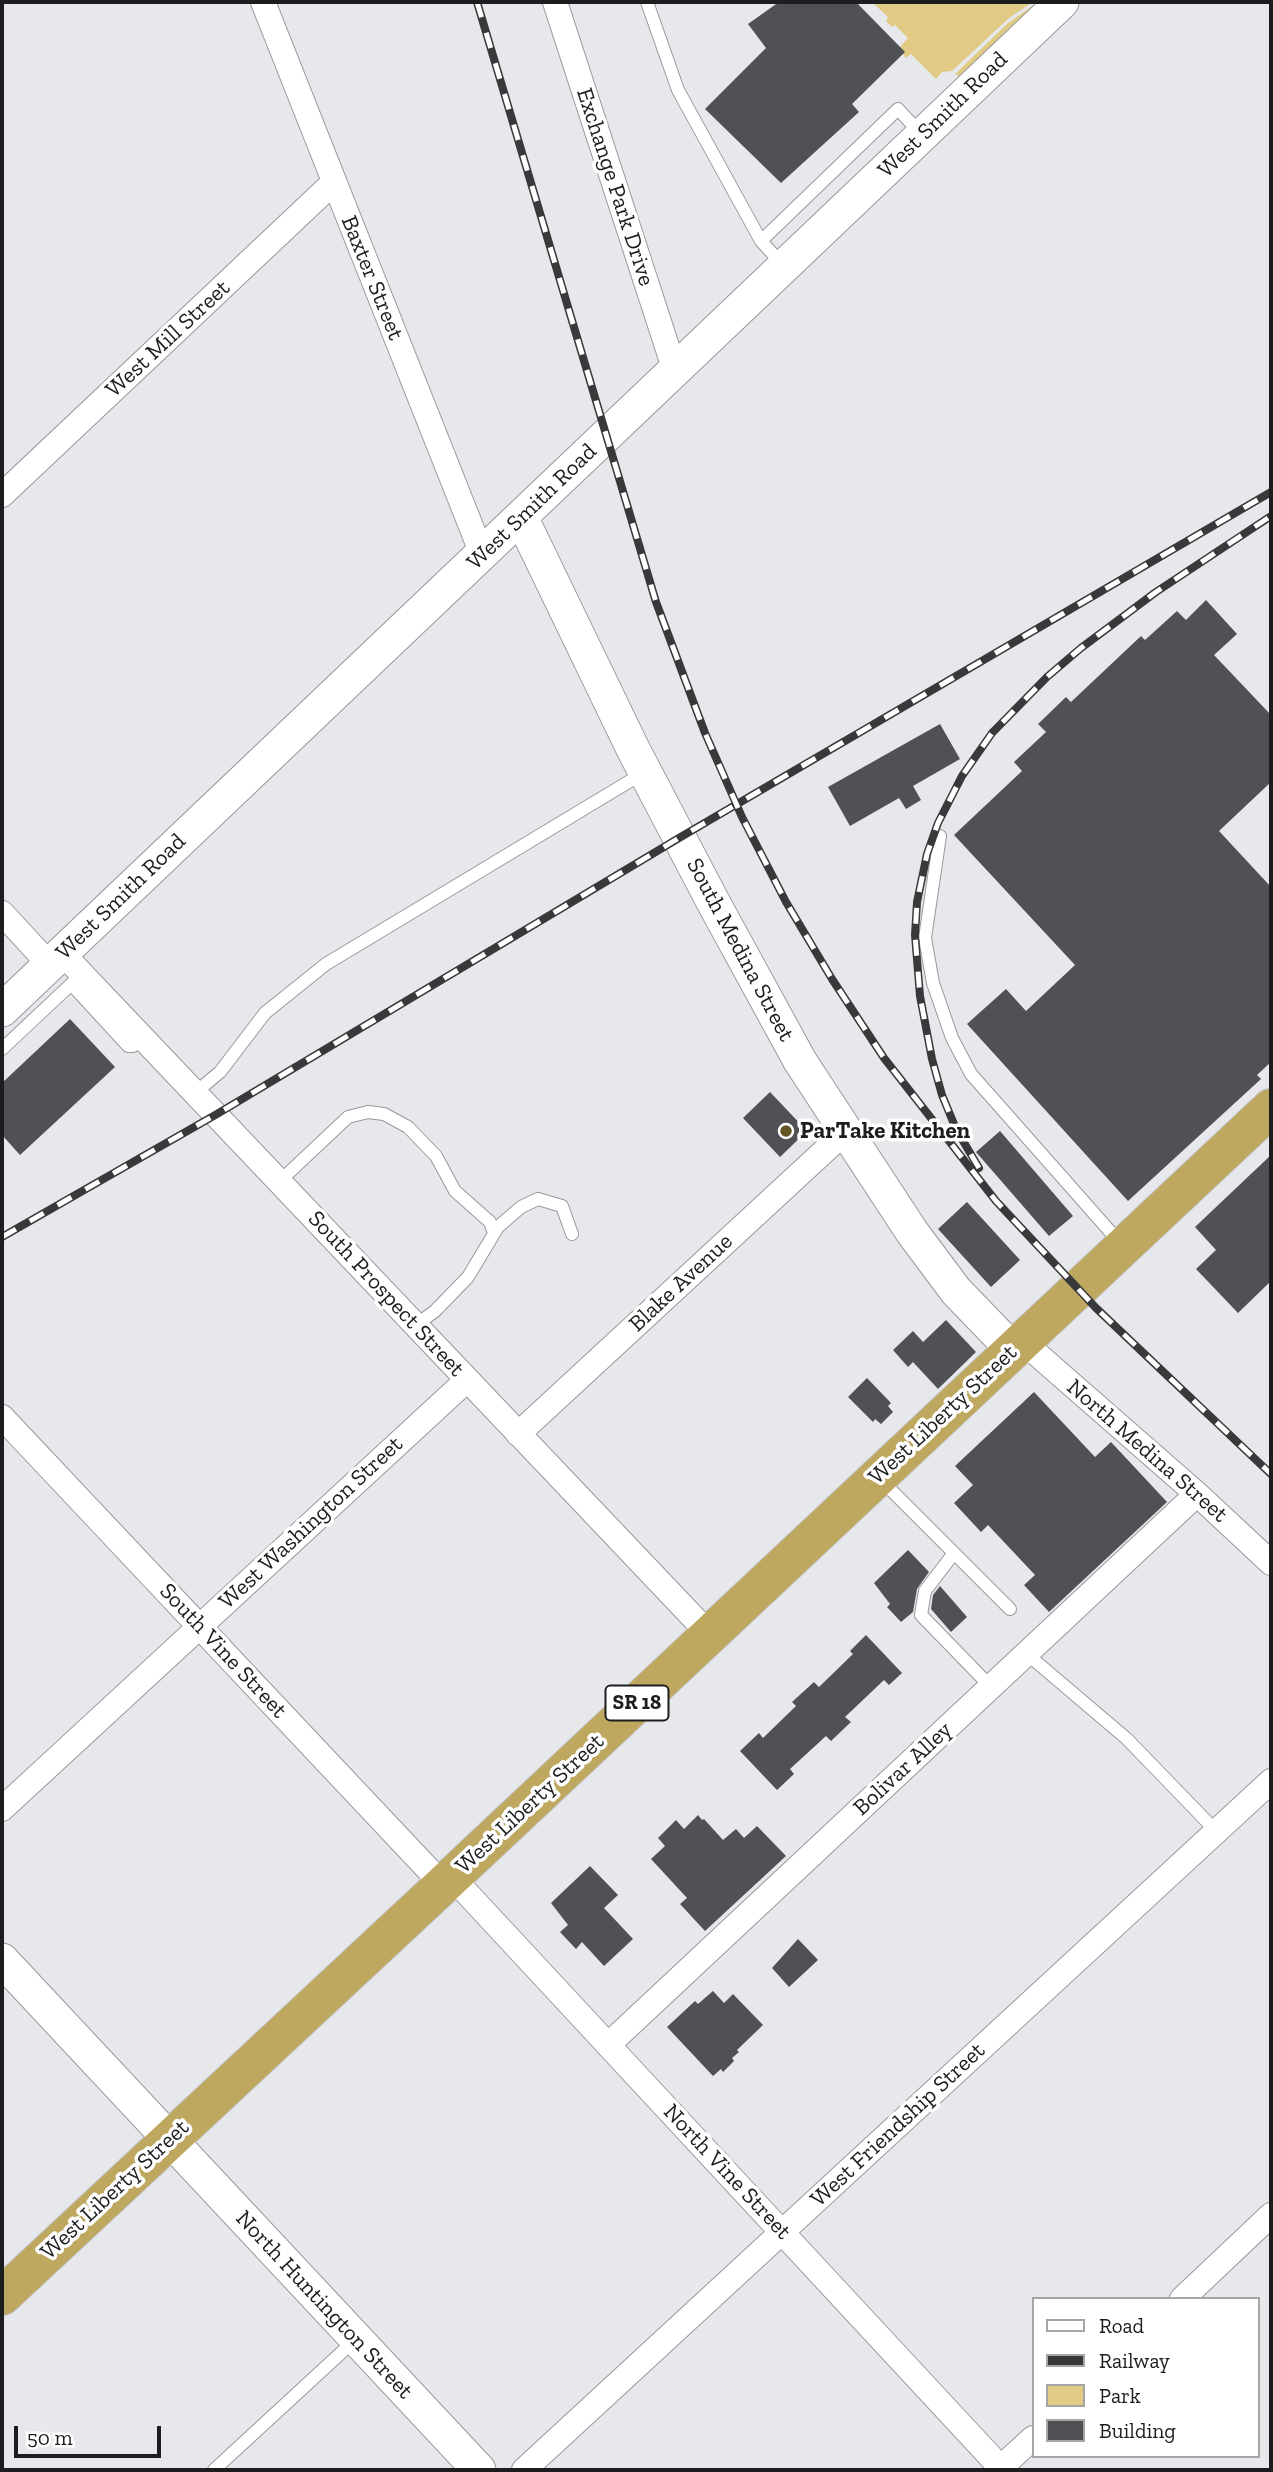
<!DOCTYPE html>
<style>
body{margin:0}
#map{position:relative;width:1273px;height:2472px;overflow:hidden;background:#e6e8eb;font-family:"Zilla Slab",serif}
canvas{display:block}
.frame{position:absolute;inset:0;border:4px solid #1c1d1e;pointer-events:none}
.legend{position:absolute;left:1032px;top:2297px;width:228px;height:161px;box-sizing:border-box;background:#fff;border:2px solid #a4a5a5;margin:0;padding:9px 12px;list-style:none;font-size:21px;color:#1c1d1e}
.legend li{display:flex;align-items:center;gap:14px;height:35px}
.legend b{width:35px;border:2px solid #a4a5a5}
.scale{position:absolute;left:14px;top:2426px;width:147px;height:32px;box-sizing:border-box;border:4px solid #1c1d1e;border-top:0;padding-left:9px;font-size:21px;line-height:24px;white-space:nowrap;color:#1c1d1e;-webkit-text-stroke:5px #fff;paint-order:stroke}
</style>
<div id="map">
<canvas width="1273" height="2472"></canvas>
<div class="frame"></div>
<ul class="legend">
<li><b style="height:9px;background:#fff"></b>Road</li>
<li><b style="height:9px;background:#37393a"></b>Railway</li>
<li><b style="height:19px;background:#e1ca83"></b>Park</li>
<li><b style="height:19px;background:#4f5154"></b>Building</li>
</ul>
<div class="scale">50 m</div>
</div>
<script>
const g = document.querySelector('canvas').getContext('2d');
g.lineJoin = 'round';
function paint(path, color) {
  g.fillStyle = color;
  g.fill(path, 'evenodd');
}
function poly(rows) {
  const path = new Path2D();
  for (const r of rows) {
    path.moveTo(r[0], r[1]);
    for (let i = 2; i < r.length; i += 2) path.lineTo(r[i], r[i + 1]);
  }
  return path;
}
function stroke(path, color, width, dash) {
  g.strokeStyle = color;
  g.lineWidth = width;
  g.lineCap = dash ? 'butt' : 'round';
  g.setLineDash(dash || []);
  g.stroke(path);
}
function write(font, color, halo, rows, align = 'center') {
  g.font = font + ' "Zilla Slab",serif';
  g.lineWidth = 7;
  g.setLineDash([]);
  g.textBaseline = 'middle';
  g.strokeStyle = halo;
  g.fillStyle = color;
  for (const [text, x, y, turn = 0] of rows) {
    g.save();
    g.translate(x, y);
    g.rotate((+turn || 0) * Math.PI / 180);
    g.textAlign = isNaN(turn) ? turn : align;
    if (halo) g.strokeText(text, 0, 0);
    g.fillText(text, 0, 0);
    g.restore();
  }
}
const green = poly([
 [872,2,1033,2,1009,18,952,71,942,72,936,79,911,54,906,58,903,54,900,47,908,38,895,25,892,27,886,21,888,17],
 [1038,2,1042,2,961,77,955,74,1008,23]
]);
const building = poly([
 [779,2,856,2,905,52,852,104,859,112,781,183,705,109,766,48,748,24],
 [1206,600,1237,634,1214,655,1271,715,1271,782,1219,831,1271,887,1271,1062,1257,1075,1261,1079,1128,1201,967,1024,1006,989,1026,1011,1075,965,954,835,1022,771,1014,762,1046,732,1038,724,1066,697,1071,702,1141,636,1145,640,1177,611,1186,620],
 [940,724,960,759,913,786,921,800,906,809,899,798,850,826,828,787],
 [70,1019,115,1067,20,1155,2,1135,2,1083],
 [770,1092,807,1131,780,1157,743,1118],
 [1000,1131,1073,1216,1049,1236,976,1152],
 [1271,1155,1271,1281,1238,1313,1196,1269,1216,1250,1195,1227],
 [967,1202,1020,1260,991,1287,938,1229],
 [946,1320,976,1352,938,1389,913,1362,908,1367,893,1350,913,1331,923,1342],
 [867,1378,891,1403,888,1406,893,1412,881,1424,875,1419,873,1422,848,1397],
 [1034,1392,1095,1457,1111,1442,1167,1502,1049,1612,1024,1585,1035,1575,988,1525,981,1532,954,1503,973,1485,955,1466],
 [908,1550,929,1572,917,1589,913,1612,901,1622,887,1607,890,1604,874,1583],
 [940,1586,967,1617,951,1632,931,1609,933,1595],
 [866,1635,902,1673,889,1685,884,1680,845,1717,851,1722,831,1741,826,1736,790,1769,794,1774,777,1790,740,1751,759,1733,763,1738,796,1706,792,1702,814,1682,819,1687,853,1654,850,1651],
 [698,1815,702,1820,704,1819,723,1840,736,1829,744,1838,757,1826,786,1856,705,1931,680,1904,687,1898,651,1859,665,1846,658,1838,676,1820,684,1829],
 [590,1866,618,1895,604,1908,633,1939,604,1966,582,1942,576,1949,560,1932,568,1925,551,1903],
 [798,1939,818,1960,789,1987,772,1968],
 [713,1991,724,2003,733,1994,763,2025,737,2050,739,2052,732,2058,734,2061,723,2072,721,2069,713,2076,667,2027,695,2001,698,2004]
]);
const lane = poly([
 [647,2,678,90,761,241,782,264],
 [761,241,898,109,921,134],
 [940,836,925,938,933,983,952,1038,971,1074,1122,1245],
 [71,984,128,1046,133,1046,142,1037],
 [2,1049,82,974],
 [196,1092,220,1072,265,1013,326,964,645,772],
 [280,1181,348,1117,368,1112,384,1114,408,1127,436,1156,455,1191,490,1222,494,1233],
 [416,1325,435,1311,468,1277,498,1227,521,1207,538,1199,562,1206,572,1234],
 [880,1479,1010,1609],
 [954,1553,925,1591,921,1615,991,1687],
 [1027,1654,1127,1739,1216,1831],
 [214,2470,355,2340]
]);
const street = poly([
 [263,2,482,554],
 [555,2,675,371],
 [2,495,334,182],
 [2,913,50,965],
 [62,953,710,1635],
 [1022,1341,1197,1494,1271,1563],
 [2,1417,443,1885],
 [518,1434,845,1132],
 [2,1809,467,1380],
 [452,1877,1001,2468],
 [608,2045,1197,1494],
 [1182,2299,1271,2215],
 [524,2470,1271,1781],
 [998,2470,1033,2438]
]);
const secondary = poly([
 [521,517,633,749,712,900,800,1061,912,1232,956,1291,1012,1349],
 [2,1010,1062,2],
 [2,1960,479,2470]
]);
const highway = poly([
 [2,2296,443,1885,1271,1108]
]);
const rail = poly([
 [477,2,656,602,705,733,742,817,786,902,832,979,884,1058,996,1201,1096,1308,1271,1474],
 [979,1168,956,1129,942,1095,932,1059,920,996,915,935,917,902,927,854,938,823,962,776,992,733,1047,677,1081,648,1156,592,1271,516],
 [2,1237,217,1114,679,838,1271,492]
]);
const markers = [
 [786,1131,7,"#645522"]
];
const shields = [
 [637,1703,63]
];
const shieldNames = [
 ["SR 18",637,1703]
];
const streetNames = [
 ["West Smith Road",943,115,-44],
 ["Exchange Park Drive",615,187,72],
 ["Baxter Street",372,278,68],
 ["West Mill Street",168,339,-43],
 ["West Smith Road",532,507,-44],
 ["West Smith Road",121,897,-44],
 ["South Medina Street",740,950,62],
 ["Blake Avenue",681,1283,-43],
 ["South Prospect Street",386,1294,47],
 ["West Liberty Street",943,1415,-43],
 ["North Medina Street",1147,1451,41],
 ["West Washington Street",311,1523,-43],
 ["South Vine Street",223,1651,47],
 ["Bolivar Alley",903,1769,-43],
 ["West Liberty Street",530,1804,-43],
 ["West Friendship Street",898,2125,-43],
 ["North Vine Street",727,2172,47],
 ["West Liberty Street",115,2190,-43],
 ["North Huntington Street",324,2305,47]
];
const poiNames = [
 ["ParTake Kitchen",800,1131]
];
paint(green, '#e1ca83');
paint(building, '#4f5154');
stroke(lane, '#97999d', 14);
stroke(street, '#97999d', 26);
stroke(secondary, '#97999d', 35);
stroke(highway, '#c4c4c4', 40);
stroke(lane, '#fff', 12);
stroke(street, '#fff', 24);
stroke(secondary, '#fff', 33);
stroke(highway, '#bea75e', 38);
stroke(rail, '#37393a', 8);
stroke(rail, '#fff', 5, [16]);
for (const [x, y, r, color] of markers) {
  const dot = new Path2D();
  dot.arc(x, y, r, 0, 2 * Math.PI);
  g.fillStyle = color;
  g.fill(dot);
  stroke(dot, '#fff', 2.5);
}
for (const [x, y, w] of shields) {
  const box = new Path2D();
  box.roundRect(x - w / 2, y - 17.5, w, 35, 5);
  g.fillStyle = '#fff';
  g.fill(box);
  stroke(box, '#1c1d1e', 2);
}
write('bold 21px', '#1c1d1e', null, shieldNames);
write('23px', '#1c1d1e', '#fff', streetNames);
write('bold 23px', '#1c1d1e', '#fff', poiNames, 'left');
</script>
